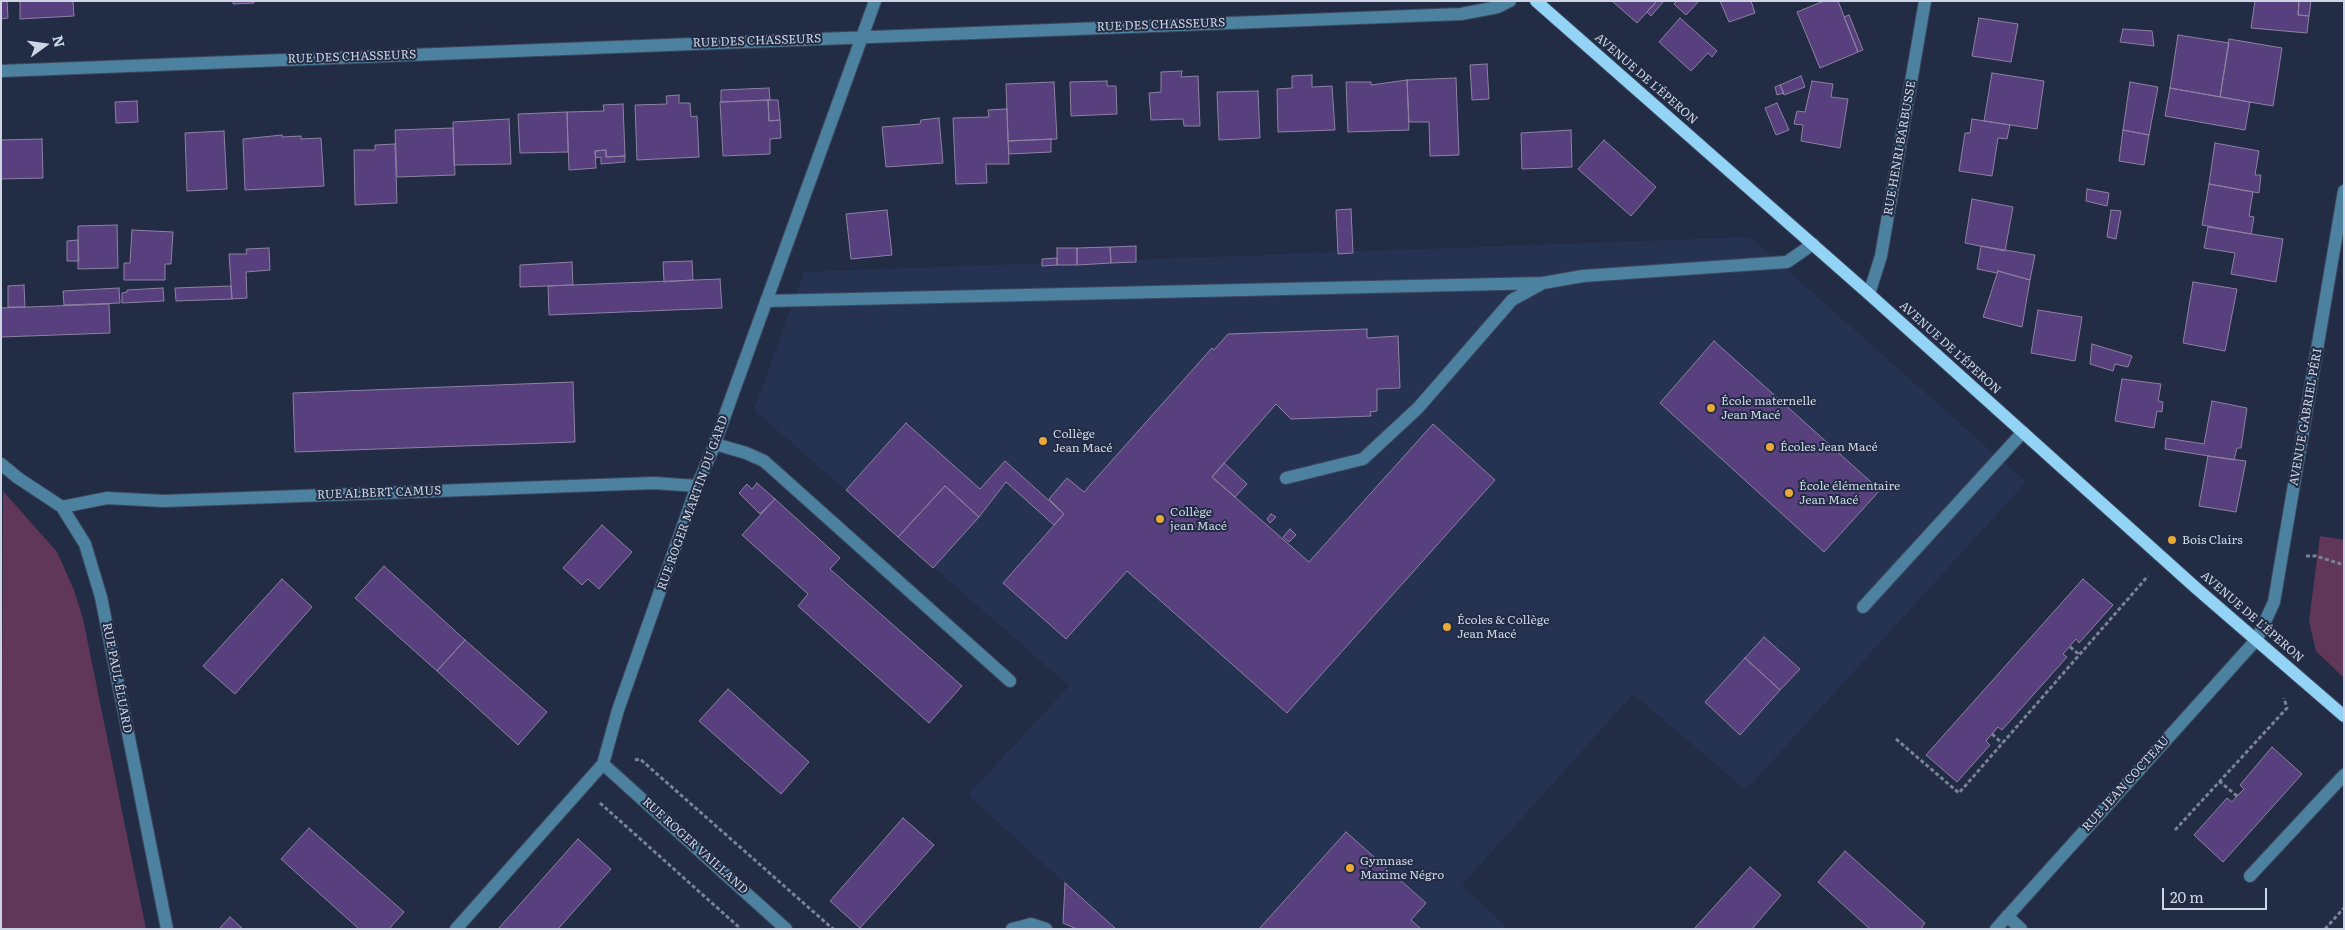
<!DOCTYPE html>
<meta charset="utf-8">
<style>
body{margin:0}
#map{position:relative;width:2345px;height:930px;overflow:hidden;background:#222c44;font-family:Literata,serif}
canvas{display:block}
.frame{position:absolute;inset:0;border:2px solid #cdd5e5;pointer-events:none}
.north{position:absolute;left:20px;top:20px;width:50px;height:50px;-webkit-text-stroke:4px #222c44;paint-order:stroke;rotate:76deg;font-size:14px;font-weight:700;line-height:20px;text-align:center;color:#cdd5e5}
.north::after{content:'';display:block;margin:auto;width:18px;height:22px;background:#cdd5e5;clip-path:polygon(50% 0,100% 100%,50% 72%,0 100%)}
.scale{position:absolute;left:2162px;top:888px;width:105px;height:22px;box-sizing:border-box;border:2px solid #cdd5e5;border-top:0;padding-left:6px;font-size:15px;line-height:18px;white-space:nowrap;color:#cdd5e5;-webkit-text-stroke:4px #222c44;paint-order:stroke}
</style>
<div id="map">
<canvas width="2345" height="930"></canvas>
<div class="frame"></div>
<div class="north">N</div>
<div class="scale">20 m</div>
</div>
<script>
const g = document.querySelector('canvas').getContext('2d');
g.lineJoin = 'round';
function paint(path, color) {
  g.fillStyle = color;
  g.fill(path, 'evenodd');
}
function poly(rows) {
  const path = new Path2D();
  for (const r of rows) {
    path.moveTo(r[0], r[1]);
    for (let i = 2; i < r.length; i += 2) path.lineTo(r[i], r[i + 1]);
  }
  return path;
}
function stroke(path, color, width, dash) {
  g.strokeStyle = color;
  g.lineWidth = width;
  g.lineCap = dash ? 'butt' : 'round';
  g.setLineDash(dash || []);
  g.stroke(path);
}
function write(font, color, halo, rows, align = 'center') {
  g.font = font + ' Literata,serif';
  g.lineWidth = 4;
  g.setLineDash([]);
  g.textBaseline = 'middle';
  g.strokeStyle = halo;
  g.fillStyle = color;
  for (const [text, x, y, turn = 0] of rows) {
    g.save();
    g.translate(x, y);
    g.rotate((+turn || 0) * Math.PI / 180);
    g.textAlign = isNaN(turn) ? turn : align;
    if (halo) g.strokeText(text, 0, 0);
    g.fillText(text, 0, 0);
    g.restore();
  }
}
const built = poly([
 [1750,237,2026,482,1746,790,1633,694,1462,885,1508,929,1115,929,968,795,1069,686,754,410,804,272]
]);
const green = poly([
 [3,491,57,552,74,590,83,619,146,929,1,929],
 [2320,536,2344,540,2344,678,2316,651,2309,621]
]);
const building = poly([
 [1,1,7,1,8,18,1,19,1,1],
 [20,1,73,1,74,16,20,19,20,1],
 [233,1,254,1,254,3,233,4,233,1],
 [1612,1,1657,1,1637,23,1612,1],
 [1657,1,1664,1,1651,16,1647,12,1657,1],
 [1677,1,1699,1,1686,15,1674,4,1677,1],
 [1720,1,1751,1,1755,13,1729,22,1720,1],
 [1824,1,1838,1,1858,52,1820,68,1797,12,1824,1],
 [2255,1,2299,1,2298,15,2309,16,2307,33,2251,28,2255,1],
 [2299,1,2311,1,2309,16,2298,15,2299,1],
 [1849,15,1863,50,1858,52,1844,17,1849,15],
 [1680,18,1717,51,1712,57,1708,53,1691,71,1659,42,1680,18],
 [1979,18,2018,24,2011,62,1972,56,1979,18],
 [2123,29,2152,31,2154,46,2120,42,2123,29],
 [2178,35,2229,43,2220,97,2170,88,2178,35],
 [2229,39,2282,48,2273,106,2220,97,2229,39],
 [1487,64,1489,99,1472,100,1470,65,1487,64],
 [1182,71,1181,77,1198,76,1200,126,1184,126,1183,119,1151,120,1149,93,1161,92,1161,72,1182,71],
 [1992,73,2044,81,2037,129,1984,121,1992,73],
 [1312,75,1312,87,1332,86,1335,130,1278,132,1277,89,1292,88,1292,76,1312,75],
 [1801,76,1805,87,1784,95,1780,85,1801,76],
 [1456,78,1459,155,1430,156,1429,122,1409,122,1407,80,1456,78],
 [1407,80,1409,130,1348,132,1346,82,1371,82,1371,85,1407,80],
 [1107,81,1107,86,1116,86,1117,114,1071,116,1070,82,1107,81],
 [1812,81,1833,84,1831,97,1848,99,1840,148,1801,141,1803,125,1794,124,1797,111,1805,112,1812,81],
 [1054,82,1057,139,1008,141,1006,84,1054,82],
 [2130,82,2158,87,2149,135,2123,130,2130,82],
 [1780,85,1784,93,1777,95,1775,87,1780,85],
 [769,88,770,100,721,102,721,90,769,88],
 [2170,88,2250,102,2245,130,2165,116,2170,88],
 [1258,91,1260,138,1219,140,1217,92,1258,91],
 [679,95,679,103,690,103,691,117,697,116,699,157,637,160,635,105,667,104,666,96,679,95],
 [768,100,778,100,780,120,769,121,768,100],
 [768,100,769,121,780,120,781,138,770,139,770,154,723,156,720,102,768,100],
 [137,101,138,122,116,123,115,102,137,101],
 [1777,103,1789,130,1776,135,1765,108,1777,103],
 [623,104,625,156,606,157,606,150,595,151,596,168,569,170,567,112,604,111,603,105,623,104],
 [1007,109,1009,164,986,164,987,183,956,184,953,118,989,117,988,110,1007,109],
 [567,112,568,152,520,153,518,114,567,112],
 [939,118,943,163,886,167,882,127,920,124,921,120,939,118],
 [509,119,511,164,454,165,453,122,509,119],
 [1972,119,2010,125,2007,139,1998,138,1992,176,1959,171,1965,133,1970,133,1972,119],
 [453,128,455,175,397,177,395,130,453,128],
 [1571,130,1572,167,1522,169,1521,133,1571,130],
 [2123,130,2149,135,2144,165,2119,161,2123,130],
 [224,131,227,189,187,191,185,133,224,131],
 [282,135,282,137,301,136,301,139,321,138,324,186,245,190,243,139,282,135],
 [42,139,43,178,1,179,1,140,42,139],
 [1051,139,1051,152,1009,154,1008,141,1051,139],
 [1604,140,1656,187,1631,216,1578,169,1604,140],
 [2215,143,2259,151,2255,175,2261,175,2259,193,2209,184,2215,143],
 [395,144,397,203,355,205,354,150,375,150,375,145,395,144],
 [606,150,606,157,625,156,625,162,601,164,601,157,596,158,595,151,606,150],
 [2209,184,2253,192,2249,216,2254,217,2251,234,2202,225,2209,184],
 [2087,189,2109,193,2107,206,2086,201,2087,189],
 [1972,199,2013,207,2005,251,1965,243,1972,199],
 [1351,209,1353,253,1338,254,1336,210,1351,209],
 [887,210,892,255,851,259,846,214,887,210],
 [2111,210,2121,211,2116,239,2107,237,2111,210],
 [117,225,118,268,78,269,78,226,117,225],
 [2208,227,2283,239,2276,282,2231,274,2235,253,2204,248,2208,227],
 [132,230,173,232,171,264,165,264,165,280,124,280,124,263,130,263,132,230],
 [78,240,79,261,67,261,67,241,78,240],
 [1136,246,1136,262,1111,263,1110,247,1136,246],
 [1981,246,2035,255,2030,280,1998,271,1997,273,1977,269,1981,246],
 [1110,247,1111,263,1077,265,1077,248,1110,247],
 [269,248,270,270,246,272,247,298,232,299,229,254,247,254,246,249,269,248],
 [1057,248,1077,248,1077,265,1057,265,1057,248],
 [1057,258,1057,265,1042,266,1042,259,1057,258],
 [692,261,693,280,664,282,663,262,692,261],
 [572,262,573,285,520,287,520,265,572,262],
 [1998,271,2030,280,2022,327,1983,317,1998,271],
 [720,279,722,308,549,315,548,286,720,279],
 [2193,282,2237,289,2225,351,2183,343,2193,282],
 [24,285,25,307,8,307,8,286,24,285],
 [231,286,232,299,176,301,175,288,231,286],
 [119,288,120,303,64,305,63,291,119,288],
 [163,288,164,301,122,303,122,293,127,292,127,290,163,288],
 [109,304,110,333,1,337,1,308,109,304],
 [2038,310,2082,317,2075,361,2031,353,2038,310],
 [1367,329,1367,338,1398,336,1400,388,1377,389,1377,411,1370,412,1371,416,1291,419,1276,404,1212,477,1309,562,1433,424,1495,480,1287,713,1127,571,1066,639,1003,583,1064,514,1049,499,1067,478,1084,492,1212,348,1214,350,1228,334,1367,329],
 [1714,341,1880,490,1824,552,1660,403,1714,341],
 [2092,344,2132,356,2128,367,2115,364,2113,371,2090,364,2092,344],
 [2122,379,2161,384,2158,401,2163,402,2162,412,2157,411,2154,428,2115,421,2122,379],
 [573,382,575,442,295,452,293,393,573,382],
 [2212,401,2247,408,2241,448,2237,448,2234,460,2165,449,2166,438,2204,444,2212,401],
 [906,423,980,489,1005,461,1064,514,1054,525,1006,482,979,517,945,486,898,537,846,490,906,423],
 [2208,456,2246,461,2236,512,2199,506,2208,456],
 [1224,463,1247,484,1235,497,1212,477,1224,463],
 [757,483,775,499,760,514,739,493,747,484,752,489,757,483],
 [945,486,979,517,933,568,898,537,945,486],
 [775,499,840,558,830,569,962,686,929,723,798,606,808,594,742,535,775,499],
 [1271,514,1276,517,1270,523,1267,519,1271,514],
 [602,525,632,552,599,589,588,579,582,585,563,568,602,525],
 [1290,529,1296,535,1289,542,1283,537,1290,529],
 [384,566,465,640,437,671,355,598,384,566],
 [282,579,312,607,235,694,203,666,282,579],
 [2083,579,2113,605,2079,643,2076,639,2063,654,2067,657,2002,730,1998,727,1986,741,1990,745,1957,782,1926,755,2083,579],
 [1764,637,1800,669,1780,690,1745,658,1764,637],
 [465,640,547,712,518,745,437,671,465,640],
 [1745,658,1780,690,1740,735,1705,702,1745,658],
 [728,689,809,762,781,794,699,721,728,689],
 [2272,747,2302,774,2223,862,2194,835,2227,798,2232,802,2237,796,2244,789,2240,785,2272,747],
 [903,818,934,845,860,928,830,901,903,818],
 [309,828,404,912,389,929,359,929,281,859,309,828],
 [1346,832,1426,903,1411,920,1421,929,1259,929,1346,832],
 [578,839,611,869,558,929,498,929,578,839],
 [1845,851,1925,923,1921,929,1870,929,1818,882,1845,851],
 [1750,867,1781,895,1752,929,1694,929,1750,867],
 [1065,883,1116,929,1077,929,1063,923,1065,883],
 [230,917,243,929,219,929,230,917]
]);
const path = poly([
 [2306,556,2316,556,2344,565],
 [2070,647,2080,655],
 [1992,734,2002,743],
 [1896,739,1959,793,2148,576],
 [635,760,640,759,833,929],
 [2219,781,2237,796],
 [600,803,741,929],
 [2175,830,2287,708,2284,698],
 [2325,929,2344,908]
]);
const minor = poly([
 [1,71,1461,14,1498,7,1510,1],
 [1869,294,1881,256,1925,1],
 [766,301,1543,283],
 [715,444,746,453,764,461,1010,681],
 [1,464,18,478,62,507,85,544,101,597,167,929],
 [1286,478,1363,459,1418,408,1512,300,1543,283,1583,276,1787,262,1813,244],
 [62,507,107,498,164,501,654,483,697,486],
 [1863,607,2023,432],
 [603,764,786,929],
 [2250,876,2344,775],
 [2007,916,2021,929],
 [456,929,603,764,618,710,697,486,712,451,875,1],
 [1012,929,1031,924,1046,929],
 [1996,929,2257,639,2274,602,2344,191]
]);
const major = poly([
 [1536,1,1869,294,2196,588,2344,716]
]);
const markers = [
 [1711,408,5,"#eaaa39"],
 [1043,441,5,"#eaaa39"],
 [1770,447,5,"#eaaa39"],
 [1789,493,5,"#eaaa39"],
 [1160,519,5,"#eaaa39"],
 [2172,540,5,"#eaaa39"],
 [1447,627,5,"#eaaa39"],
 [1350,868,5,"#eaaa39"]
];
const streetNames = [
 ["RUE DES CHASSEURS",1161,25,-2],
 ["RUE DES CHASSEURS",757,41,-2],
 ["RUE DES CHASSEURS",352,57,-2],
 ["AVENUE DE L'ÉPERON",1646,79,41],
 ["RUE HENRI BARBUSSE",1900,148,-80],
 ["AVENUE DE L'ÉPERON",1950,348,42],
 ["AVENUE GABRIEL PÉRI",2306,417,-80],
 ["RUE ALBERT CAMUS",379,493,-2],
 ["RUE ROGER MARTIN DU GARD",693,503,-70],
 ["AVENUE DE L'ÉPERON",2252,617,41],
 ["RUE PAUL ÉLUARD",117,678,79],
 ["RUE JEAN COCTEAU",2126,784,-48],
 ["RUE ROGER VAILLAND",695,846,42]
];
const poiNames = [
 ["École maternelle",1721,401],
 ["Jean Macé",1721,415],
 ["Collège",1053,434],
 ["Jean Macé",1053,448],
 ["Écoles Jean Macé",1780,447],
 ["École élémentaire",1799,486],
 ["Jean Macé",1799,500],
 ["Collège",1170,512],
 ["jean Macé",1170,526],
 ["Bois Clairs",2182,540],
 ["Écoles & Collège",1457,620],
 ["Jean Macé",1457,634],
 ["Gymnase",1360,861],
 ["Maxime Négro",1360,875]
];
paint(built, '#263251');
paint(green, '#603758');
paint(building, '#583f7d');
stroke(building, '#8d82a1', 1);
stroke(minor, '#3d475e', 14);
stroke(major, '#3d475e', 14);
stroke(path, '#798296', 3, [4, 2.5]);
stroke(minor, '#4c829f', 12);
stroke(major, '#92d3f6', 12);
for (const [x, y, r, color] of markers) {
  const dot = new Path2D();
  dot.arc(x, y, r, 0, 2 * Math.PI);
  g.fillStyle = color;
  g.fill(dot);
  stroke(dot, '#222c44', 2);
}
write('12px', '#cdd5e5', '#222c44', streetNames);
write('12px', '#cdd5e5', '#222c44', poiNames, 'left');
</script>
